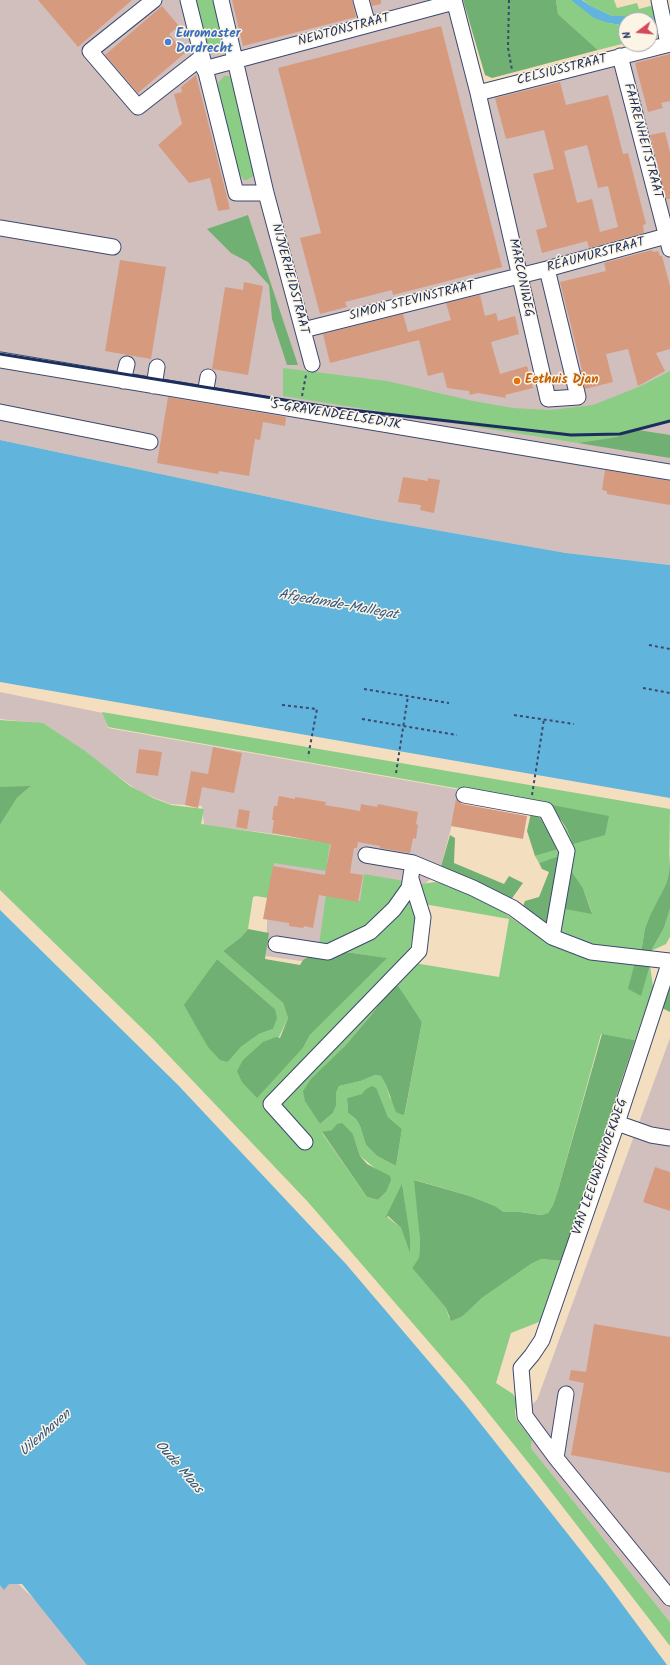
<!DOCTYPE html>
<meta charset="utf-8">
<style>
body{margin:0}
#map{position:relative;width:670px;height:1665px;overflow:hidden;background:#f4dec0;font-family:Kalam,sans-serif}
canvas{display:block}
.north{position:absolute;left:618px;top:12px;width:40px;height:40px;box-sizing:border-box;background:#fcf5e5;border:1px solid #a2a6af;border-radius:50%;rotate:254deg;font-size:11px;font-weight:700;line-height:16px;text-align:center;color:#1b2f5e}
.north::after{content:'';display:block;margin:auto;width:14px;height:18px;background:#d1495b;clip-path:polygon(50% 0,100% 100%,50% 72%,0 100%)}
</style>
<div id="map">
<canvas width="670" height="1665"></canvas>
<div class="north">N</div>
</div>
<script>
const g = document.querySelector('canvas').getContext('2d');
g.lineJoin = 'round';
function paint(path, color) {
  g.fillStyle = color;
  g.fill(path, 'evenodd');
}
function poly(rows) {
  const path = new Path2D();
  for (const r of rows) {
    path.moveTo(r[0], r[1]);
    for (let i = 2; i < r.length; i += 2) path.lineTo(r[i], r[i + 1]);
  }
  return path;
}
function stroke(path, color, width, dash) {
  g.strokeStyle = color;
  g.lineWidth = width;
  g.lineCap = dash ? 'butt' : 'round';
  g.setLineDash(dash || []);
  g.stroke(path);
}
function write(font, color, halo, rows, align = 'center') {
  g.font = font + ' Kalam,sans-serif';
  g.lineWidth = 3;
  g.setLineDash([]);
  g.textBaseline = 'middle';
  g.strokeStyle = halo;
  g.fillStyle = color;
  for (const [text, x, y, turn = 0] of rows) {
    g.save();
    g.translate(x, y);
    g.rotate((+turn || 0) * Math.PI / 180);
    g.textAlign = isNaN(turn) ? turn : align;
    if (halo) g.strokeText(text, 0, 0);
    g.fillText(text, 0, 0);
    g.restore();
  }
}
const industrial = poly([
 [0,0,463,0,485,86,670,41,670,565,566,553,373,519,0,440],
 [0,692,103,713,108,728,461,790,440,870,356,948,301,961,266,956,268,889,210,886,329,841,204,825,202,806,170,804,140,792,44,724,0,719],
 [670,1038,670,1622,531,1448,532,1440,516,1419,537,1400],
 [0,1566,102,1665,0,1665]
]);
const green = poly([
 [195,0,214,0,225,43,218,49,212,48,206,45],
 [556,0,571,0,609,23,626,26,626,43,598,50,558,14],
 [583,0,614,0,617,8,637,3,639,9,654,5,663,34,650,37,650,25,654,22,652,16,612,16,591,6],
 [224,76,229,76,234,82,255,175,247,180,244,180,239,173,218,91,218,83],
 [283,368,387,381,473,401,513,408,550,410,593,405,641,386,670,371,670,421,617,437,578,443,283,396],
 [102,712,670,809,669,873,666,884,651,913,645,928,641,953,583,942,552,930,549,860,539,863,535,856,561,848,540,818,461,789,108,727],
 [547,805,605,835,568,831],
 [572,872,583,888,592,913],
 [0,720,43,723,85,751,130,786,153,798,171,805,204,809,201,824,330,843,326,871,274,863,268,898,256,896,253,897,248,929,241,937,223,951,283,1003,288,1018,253,1092,257,1097,303,1048,310,1035,386,958,339,951,415,885,435,882,449,885,471,894,500,910,549,944,579,956,599,960,635,962,640,995,650,965,653,987,635,1040,601,1034,558,1190,553,1205,548,1213,543,1215,520,1212,504,1212,495,1206,470,1196,415,1180,420,1241,419,1259,412,1268,446,1308,449,1318,463,1316,482,1298,531,1264,541,1259,562,1261,544,1320,511,1333,496,1383,513,1394,517,1401,515,1411,516,1419,532,1440,531,1448,670,1622,670,1646,535,1471,466,1385,308,1202,153,1039,0,890,0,825,17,798,30,787,0,787],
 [418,903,509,919,499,977,408,962],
 [217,959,275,1009,273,1029,259,1034,241,1047,228,1062,207,1046,185,1005],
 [389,990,400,992,422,1022,405,1113,390,1098,386,1085,381,1076,375,1075,361,1081,339,1086,336,1093,336,1106,333,1113,320,1124,313,1112,344,1047,372,1014],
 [366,1089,377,1089,388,1117,402,1129,396,1166,377,1156,366,1145,360,1126,356,1119,348,1113,347,1098,363,1094],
 [332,1130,353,1134,360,1156,376,1169,386,1192,378,1200,367,1197,322,1133],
 [402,1183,406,1213,410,1252,401,1228,386,1216],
 [364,874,404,881,399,894,363,931,333,946,319,945,326,895,360,901],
 [670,909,670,937,666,944,651,951,664,928]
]);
const forest = poly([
 [463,0,556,0,558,14,598,50,492,78,485,75],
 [248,215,298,365,287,365,272,319,269,285,248,262,231,253,207,229],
 [638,430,670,435,670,458,578,443,617,437],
 [31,786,17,798,0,825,0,787],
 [547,804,609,816,605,835,573,844,568,831,561,820],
 [531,813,540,818,562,848,535,856,527,831],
 [450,835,455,838,454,863,504,884,509,876,523,883,510,901,440,870],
 [670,853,670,909,664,928,651,951,641,953,645,928,651,913,666,884,669,873],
 [563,855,552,930,526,913,523,906,525,901,539,897,549,872,542,869,539,863],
 [572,872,583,888,592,914,565,909],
 [248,929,269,933,265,959,300,965,303,960,308,957,339,951,387,958,310,1035,303,1048,257,1098,242,1082,237,1071,243,1060,263,1042,276,1037,280,1038,288,1018,283,1003,223,951,241,937],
 [217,959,275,1009,277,1018,273,1029,259,1034,241,1047,228,1062,220,1060,207,1046,184,1005],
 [635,962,650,965,641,996,628,989],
 [670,982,670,1012,660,1007],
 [398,986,422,1022,405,1112,403,1115,396,1112,386,1085,381,1076,375,1075,361,1081,339,1086,336,1093,336,1106,333,1113,320,1124,305,1101,303,1091,311,1079,344,1047,372,1014,389,990],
 [602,1034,635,1040,562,1261,541,1259,531,1264,482,1298,463,1316,451,1321,446,1308,412,1268,419,1258,420,1241,414,1180,470,1196,495,1206,504,1212,520,1212,542,1215,548,1213,553,1205,558,1190],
 [372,1086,377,1089,388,1117,402,1129,396,1166,377,1156,366,1145,360,1126,356,1119,348,1113,347,1098,362,1094,366,1089],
 [342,1123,353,1134,360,1156,367,1164,390,1176,391,1180,386,1192,378,1200,367,1197,322,1132,332,1130,337,1124],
 [402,1183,410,1237,410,1253,401,1228,388,1216,385,1218]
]);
const water = poly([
 [571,0,582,0,591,6,612,16,652,16,654,22,650,25,650,20,626,20,626,26,609,23,594,18],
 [0,440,373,519,566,553,670,565,670,798,0,682],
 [0,910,178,1085,346,1264,465,1404,605,1581,667,1665,87,1665,22,1584,9,1584,4,1590,0,1585]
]);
const building = poly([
 [38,0,132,0,78,47],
 [232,0,352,0,356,17,243,46],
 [370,0,381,0,381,4,372,6],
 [162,6,179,26,169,34,185,53,138,93,105,55],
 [441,26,502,267,393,295,392,290,345,302,347,307,320,314,300,238,321,233,278,68],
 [670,54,670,101,661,103,663,108,648,112,635,63],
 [196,75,230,209,218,211,210,178,189,183,158,145,182,124,174,94,182,92,181,87],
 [560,82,566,105,608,95,623,154,628,153,646,224,643,225,644,233,589,248,587,241,542,253,536,230,547,227,533,174,554,169,544,130,506,139,495,98],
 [587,145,598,188,608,186,618,227,600,232,592,199,577,203,564,151],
 [665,132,670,152,670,199,666,199,650,135],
 [652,250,653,252,658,251,660,256,662,256,670,286,670,349,656,353,665,371,638,386,628,349,606,354,613,382,585,389,581,370,582,370,560,282,606,271,604,263],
 [120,260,166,267,151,359,105,351],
 [244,282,263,286,248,375,212,369,225,287,243,290],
 [480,295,485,316,496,313,498,321,515,316,519,334,491,342,500,374,527,366,533,388,505,395,506,398,478,393,470,395,469,391,447,388,443,372,428,376,419,340,330,363,323,334,403,314,408,332,451,320,446,303],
 [168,397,286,417,285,426,263,422,260,440,255,439,249,476,219,471,218,474,157,463],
 [605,470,670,481,670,505,607,494,607,491,602,490],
 [403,477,428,481,428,478,440,480,434,513,420,510,421,505,398,502],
 [213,747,242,753,234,793,202,787,198,808,185,805,191,771,208,774],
 [139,749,162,752,158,776,136,773],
 [279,796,295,799,295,797,326,802,325,805,360,811,361,804,377,807,378,804,418,812,416,824,418,825,416,839,413,838,410,853,380,848,380,846,358,842,357,848,354,848,350,873,363,875,358,902,319,895,313,928,304,926,303,928,289,926,289,923,263,919,273,866,325,875,331,844,272,833,274,820,272,820,274,806,277,806],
 [456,799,462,804,527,816,523,839,451,826],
 [239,809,250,811,247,829,236,827],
 [655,1167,670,1172,670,1211,643,1202],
 [594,1324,670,1337,670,1473,571,1455,584,1383,569,1380,571,1370,586,1372]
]);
const path = poly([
 [509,0,508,48,512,70],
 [302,396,306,375],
 [649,645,670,649],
 [643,688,670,693],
 [364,689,449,703],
 [282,705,317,709,308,757],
 [514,715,574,724],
 [362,719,457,735],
 [396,773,408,696],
 [532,795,544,719]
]);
const minor = poly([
 [154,0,90,51,138,107,202,57],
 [188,0,236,193,266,193],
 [221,0,266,193,312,364],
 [361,0,368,25],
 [454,0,478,93,548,399,578,397,547,269],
 [659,0,668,44],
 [620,56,670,249],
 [204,69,454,2],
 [478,93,670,44],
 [0,228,113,247],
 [303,330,547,269,670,235],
 [0,360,670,472],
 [123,381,127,364],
 [154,386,157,367],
 [205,394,208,377],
 [0,412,150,442],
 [464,795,546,810,567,851,552,937],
 [366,855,413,863],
 [276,944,328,952,370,932,394,909,409,888,413,863,473,888,513,908,552,937,591,952,670,961],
 [617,1123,651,1135,670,1138],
 [305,1142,271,1104,419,951,423,917,411,879],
 [566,1394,556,1458,670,1598],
 [556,1458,525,1416,521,1368,532,1355,542,1340,617,1123,670,961]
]);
const rail = poly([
 [0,354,334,408,571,435,620,434,670,421]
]);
const markers = [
 [168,42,4,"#3f7fe0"],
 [517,381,4,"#e8710a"]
];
const streetNames = [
 ["NEWTONSTRAAT",344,31,-15],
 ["CELSIUSSTRAAT",562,71,-14],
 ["FAHRENHEITSTRAAT",642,141,75],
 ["RÉAUMURSTRAAT",596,256,-15],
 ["MARCONIWEG",520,278,78],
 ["NIJVERHEIDSTRAAT",289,279,75],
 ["SIMON STEVINSTRAAT",412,302,-14],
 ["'S-GRAVENDEELSEDIJK",335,416,9],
 ["VAN LEEUWENHOEKWEG",601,1167,-71]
];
const shopNames = [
 ["Euromaster",176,35],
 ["Dordrecht",176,50]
];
const foodNames = [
 ["Eethuis Djan",525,381]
];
const waterNames = [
 ["Afgedamde-Mallegat",338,606,10],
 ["Uilenhaven",46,1434,-41],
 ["Oude Maas",178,1468,49]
];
paint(industrial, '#d1bfbe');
paint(green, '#8bcd85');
paint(forest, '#70b072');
paint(water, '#61b4dc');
paint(building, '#d69a7f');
stroke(minor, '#3c496d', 17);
stroke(path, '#3c496d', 2, [3, 3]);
stroke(minor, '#fff', 15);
stroke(rail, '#1b2f5e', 3);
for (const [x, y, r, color] of markers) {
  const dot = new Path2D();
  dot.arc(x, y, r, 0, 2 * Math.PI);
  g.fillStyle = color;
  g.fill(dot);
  stroke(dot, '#fcf5e5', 1.5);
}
write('13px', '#1b2f5e', '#fcf5e5', streetNames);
write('bold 13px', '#366cbe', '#fcf5e5', shopNames, 'left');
write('bold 13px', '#c56008', '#fcf5e5', foodNames, 'left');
write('italic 14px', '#305784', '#fcf5e5', waterNames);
</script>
